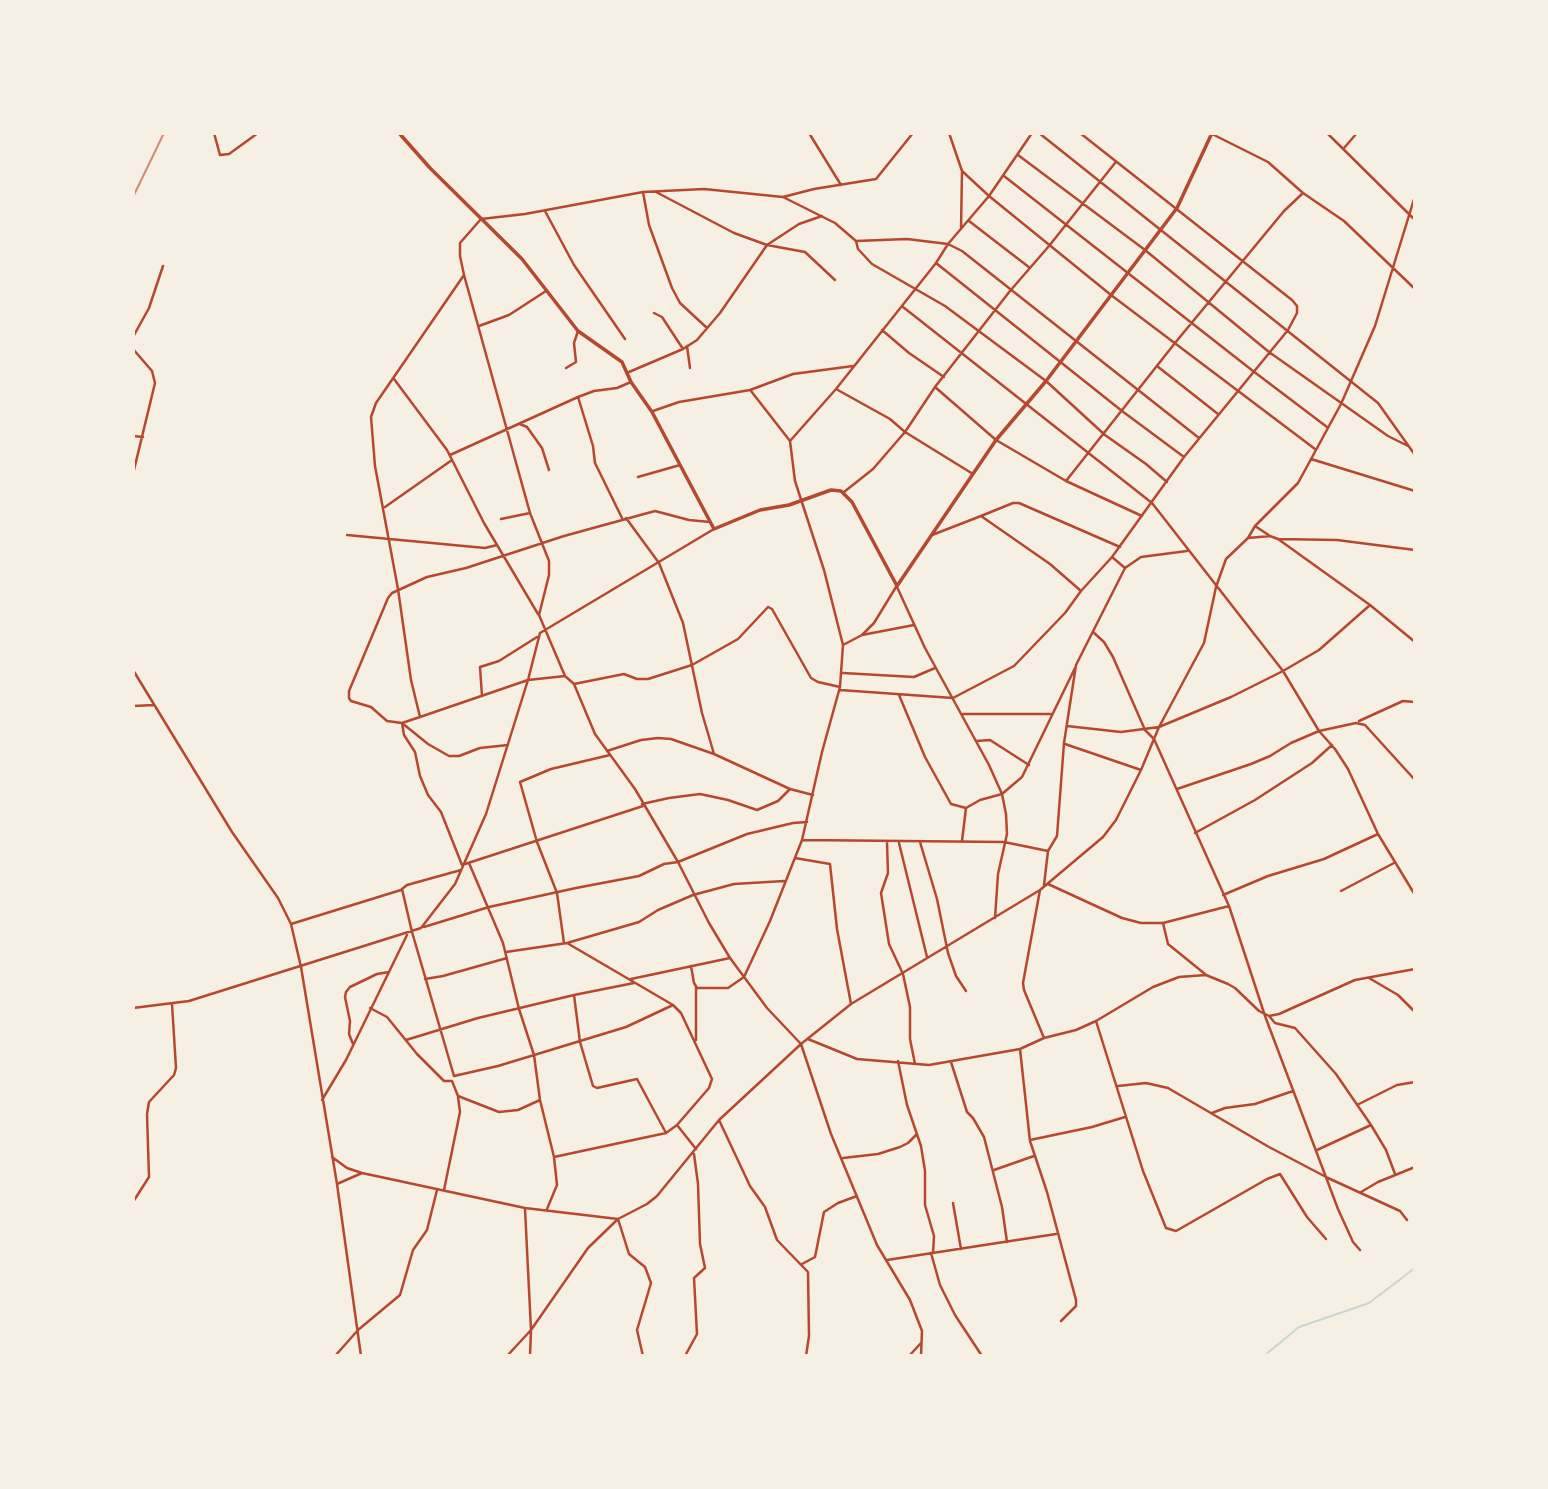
<!DOCTYPE html>
<style>
body{margin:0}
#map{position:relative;width:1548px;height:1489px;overflow:hidden;background:#f6efe4;font-family:"Alegreya Sans",sans-serif}
canvas{display:block}
.frame{position:absolute;inset:0;border:135px solid #f6efe4;pointer-events:none}
</style>
<div id="map">
<canvas width="1548" height="1489"></canvas>
<div class="frame"></div>
</div>
<script>
const g = document.querySelector('canvas').getContext('2d');
g.lineJoin = 'round';
function poly(rows) {
  const path = new Path2D();
  for (const r of rows) {
    path.moveTo(r[0], r[1]);
    for (let i = 2; i < r.length; i += 2) path.lineTo(r[i], r[i + 1]);
  }
  return path;
}
function stroke(path, color, width, dash) {
  g.strokeStyle = color;
  g.lineWidth = width;
  g.lineCap = dash ? 'butt' : 'round';
  g.setLineDash(dash || []);
  g.stroke(path);
}
const stream = poly([
 [1264,1356,1299,1327,1369,1303,1415,1268]
]);
const minor = poly([
 [214,133,220,155,229,154,258,133],
 [809,133,841,185],
 [949,133,962,171,961,229],
 [1039,133,1378,403,1415,455],
 [1210,133,1268,162,1303,193,1344,221,1415,289],
 [1327,133,1415,220],
 [1344,148,1357,133],
 [1018,155,1145,250,1269,352,1388,436,1408,446],
 [962,171,989,196,1111,295,1315,449],
 [1004,176,1253,371,1327,427],
 [643,192,649,225,672,288,680,303,707,328],
 [656,192,734,233,767,245,805,252,835,280],
 [783,197,814,189,876,179,913,133],
 [545,211,574,265,625,339],
 [969,221,1030,268],
 [856,241,858,249,872,264,945,306,1046,381,1105,435,1146,464,1167,482],
 [936,263,1122,411,1184,457],
 [464,275,376,403,371,417,375,466,398,589,411,680,420,717,528,680,565,676],
 [903,307,1152,503,1283,671,1319,731,1335,749,1348,769,1378,834,1415,895],
 [654,313,662,317,683,349],
 [479,326,509,315,546,291],
 [882,330,909,353,944,377],
 [133,337,149,308,163,266],
 [687,346,690,368],
 [133,349,152,371,155,383,133,474],
 [1157,366,1218,414],
 [566,368,576,362,574,343,578,331],
 [629,372,683,349,697,340,720,313,767,245,799,224,822,216],
 [394,379,447,450,484,523,538,614],
 [935,387,996,440,1066,481,1175,343,1284,211,1303,193],
 [836,389,890,419,905,432,973,474],
 [751,391,790,441],
 [578,397,593,446,595,463,622,518],
 [653,411,679,402,750,390,793,374,853,366],
 [520,424,527,427,542,448,549,470],
 [133,436,143,437],
 [450,455,578,397,594,391,617,388,631,382],
 [1311,459,1415,491],
 [638,477,680,465],
 [1066,481,1142,516],
 [844,492,873,469,905,432,935,387,1010,291,1049,246,1115,163],
 [385,507,452,460],
 [626,518,659,563,683,623,702,713,714,754],
 [501,519,530,513],
 [1255,526,1270,536],
 [347,535,485,548,497,545],
 [932,535,981,516],
 [1248,538,1270,536,1278,539,1337,540,1415,550],
 [1278,539,1370,605,1415,642],
 [1125,568,1141,557,1187,551],
 [897,587,925,648,989,765,1002,794,1006,814,1007,834,998,874,995,918],
 [1081,591,1050,564,981,516,1013,503,1019,503,1120,547],
 [1093,632,1104,642,1113,657,1145,730,1154,739,1229,906,1265,1016,1338,1209,1353,1242,1360,1250],
 [862,635,914,625],
 [843,645,862,635,874,623,896,587],
 [133,670,232,832,278,898,291,924,301,967,337,1184,361,1356],
 [843,673,914,677,935,668],
 [574,684,624,674,637,679,648,679,692,665,738,639,768,607,772,609,811,678,818,682,840,687],
 [840,690,953,698,1014,666,1065,613,1081,591,1112,557,1184,457,1288,330,1297,313,1297,306,1292,300,1080,133],
 [899,695,925,757,951,804,966,808],
 [482,696,480,667,499,661,537,637],
 [133,706,154,705],
 [963,714,1051,714],
 [420,717,402,723,387,721,371,707,351,701,349,698,349,691,388,598,392,593,427,577,466,568,564,536,655,511,689,520,710,522],
 [1359,721,1403,701,1415,702],
 [402,723,404,735,415,752,420,776,428,795,441,812,462,865,643,806],
 [402,723,428,744,449,756,459,756,480,748,508,745],
 [1067,726,1121,732,1159,727,1231,697,1283,671,1319,650,1370,605],
 [976,741,990,740,1029,765],
 [1065,744,1141,770],
 [607,751,641,740,658,738,671,739,714,754,790,789,813,795],
 [1177,789,1251,764,1270,756,1291,743,1319,731,1356,723,1365,725,1415,780],
 [642,804,669,798,700,794,728,800,757,810,778,801,790,789],
 [1195,833,1255,800,1312,763,1332,745],
 [802,840,1004,842,1048,851],
 [962,841,966,808,980,800,1002,794,1022,777,1075,668],
 [920,842,937,899,948,953,956,976,966,991],
 [887,843,888,873,881,893,889,944,903,974,910,1007,910,1039,915,1064],
 [899,843,927,957],
 [795,858,830,864,837,929,851,1004],
 [469,863,503,943,519,1009,534,1055,540,1100,554,1157,557,1185,547,1209],
 [461,870,407,885,402,889,412,932,454,1076,498,1066,626,1027,673,1005],
 [1048,884,1122,918,1141,923,1163,923,1229,906],
 [1044,885,1048,851,1057,836,1064,743,1076,665,1125,568,1112,557],
 [1040,890,1023,983,1024,990,1044,1038],
 [1341,891,1394,863],
 [1223,895,1268,876,1324,859,1378,834],
 [1163,923,1168,944,1205,974],
 [291,924,401,890],
 [424,927,489,907,576,888,639,876,664,864,678,862,747,834,793,823,807,822],
 [564,943,557,893,537,842,520,782,551,769,610,755],
 [506,952,567,943,639,922,658,910,693,895,734,884,784,881],
 [691,966,694,983,697,988,728,988,744,977,770,921,802,840,822,752,840,687,843,645,824,570,795,481,790,441,836,389,936,263,948,244,989,196,1032,133],
 [1369,978,1398,995,1415,1012],
 [425,979,443,976,507,958],
 [631,979,730,958],
 [574,995,580,1042,593,1086,597,1088,637,1079,666,1133],
 [133,1008,189,1001,421,928,455,884,486,814,528,680,540,633,714,529],
 [370,1008,387,1017,417,1054,444,1081,452,1081,458,1096,499,1112,518,1110,540,1100],
 [1269,1016,1275,1023,1295,1028,1336,1074,1371,1125,1386,1150,1395,1174],
 [1096,1021,1143,1171,1166,1228,1176,1231,1267,1179,1280,1174,1307,1217,1326,1239],
 [808,1039,857,1059,929,1065,1020,1049,1044,1038,1076,1030,1096,1021,1153,987,1179,977,1206,975,1228,984,1235,988,1259,1011,1269,1016,1279,1014,1355,980,1415,969],
 [406,1040,478,1018,574,995,634,983],
 [696,1040,696,987],
 [353,1044,349,1034,350,1021,345,997,346,992,350,987,377,974,389,972],
 [1020,1049,1030,1141,1047,1192,1076,1300,1076,1306,1061,1321],
 [898,1061,907,1105,921,1146,925,1171,925,1205,934,1236,933,1253],
 [951,1062,967,1112,973,1118,984,1137,1002,1207,1007,1242],
 [1118,1086,1146,1083,1168,1088,1269,1147,1328,1178,1400,1211,1407,1220],
 [322,1100,346,1060,407,935],
 [1357,1105,1397,1085,1415,1082],
 [1212,1113,1225,1108,1255,1104,1293,1091],
 [719,1120,750,1186,765,1207,777,1240,808,1272,809,1336,806,1356],
 [677,1125,696,1149],
 [1030,1140,1092,1127,1125,1117],
 [1317,1150,1371,1125],
 [332,1157,347,1168,362,1173,525,1208,618,1219,629,1254,645,1267,651,1283,637,1330,643,1356],
 [554,1157,666,1133,677,1125,709,1088,712,1079,681,1013,673,1005,567,943],
 [843,1158,878,1154,900,1147,908,1143,917,1134],
 [994,1170,1034,1156],
 [337,1184,362,1173],
 [444,1190,460,1112,458,1097],
 [1361,1192,1378,1182,1415,1167],
 [133,1202,149,1177,147,1114,149,1102,174,1075,176,1068,172,1004],
 [953,1203,961,1249],
 [525,1209,531,1330,530,1356],
 [931,1253,940,1285,955,1315,982,1356],
 [887,1260,1056,1234],
 [802,1264,815,1257,824,1212,838,1203,857,1196],
 [335,1356,358,1330,400,1295,413,1250,427,1230,437,1190],
 [507,1356,531,1330,588,1248,618,1219,647,1204,657,1196,719,1120,801,1044,851,1004,1040,890,1103,837,1116,820,1141,770,1159,727,1204,643,1216,587,1226,559,1248,538,1255,526,1298,483,1341,404,1375,326,1415,196],
 [685,1356,697,1334,694,1278,705,1268,700,1244,698,1184,694,1154],
 [909,1356,921,1343],
 [921,1356,922,1331,910,1300,877,1245,831,1134,801,1044,767,1008,730,958,709,923,678,862,635,789,595,734,574,684,565,676,539,615,549,575,549,561,530,513,464,275,460,256,460,243,481,219,525,214,643,192,704,189,783,197,835,223,856,241,907,239,948,244,962,251,1199,438]
]);
const tertiary = poly([
 [399,133,430,168,522,259,578,331,622,362,631,382,652,412,714,529,760,510,789,505,831,490,841,491,852,502,897,586,996,440,1046,381,1177,208,1212,133]
]);
const rail = poly([
 [133,197,164,133]
]);
stroke(stream, '#c9d6d2', 2);
stroke(minor, '#b5482f', 2.5);
stroke(tertiary, '#b5482f', 3.5);
stroke(rail, '#cf8b77', 2);
</script>
